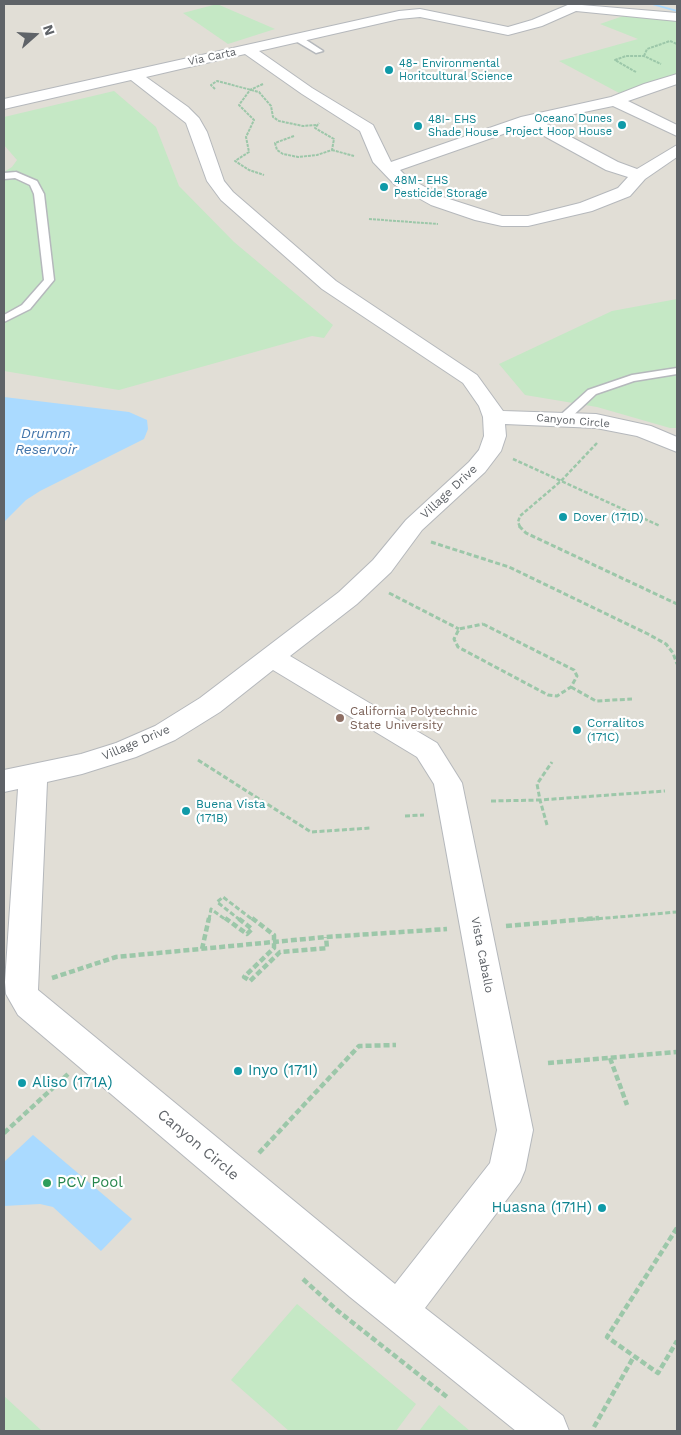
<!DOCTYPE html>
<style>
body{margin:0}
#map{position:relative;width:681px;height:1435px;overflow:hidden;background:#f1efe8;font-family:"Work Sans",sans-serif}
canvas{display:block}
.frame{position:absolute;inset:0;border:5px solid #5f6368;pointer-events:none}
.north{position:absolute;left:10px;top:10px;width:50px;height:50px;-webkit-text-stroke:4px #fff;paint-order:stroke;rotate:71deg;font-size:14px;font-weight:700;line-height:20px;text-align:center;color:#5f6368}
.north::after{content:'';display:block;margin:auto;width:18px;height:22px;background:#5f6368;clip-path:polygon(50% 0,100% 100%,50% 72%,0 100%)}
</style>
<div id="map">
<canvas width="681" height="1435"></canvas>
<div class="frame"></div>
<div class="north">N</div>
</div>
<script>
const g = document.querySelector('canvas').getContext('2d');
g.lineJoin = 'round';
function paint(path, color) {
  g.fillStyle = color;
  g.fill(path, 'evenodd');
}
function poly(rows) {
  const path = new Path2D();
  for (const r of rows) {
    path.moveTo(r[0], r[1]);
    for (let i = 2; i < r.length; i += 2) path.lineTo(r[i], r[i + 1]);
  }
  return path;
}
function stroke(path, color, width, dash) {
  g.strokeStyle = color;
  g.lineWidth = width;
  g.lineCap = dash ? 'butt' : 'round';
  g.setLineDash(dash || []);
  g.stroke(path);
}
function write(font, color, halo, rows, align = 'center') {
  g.font = font + ' "Work Sans",sans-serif';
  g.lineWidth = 4.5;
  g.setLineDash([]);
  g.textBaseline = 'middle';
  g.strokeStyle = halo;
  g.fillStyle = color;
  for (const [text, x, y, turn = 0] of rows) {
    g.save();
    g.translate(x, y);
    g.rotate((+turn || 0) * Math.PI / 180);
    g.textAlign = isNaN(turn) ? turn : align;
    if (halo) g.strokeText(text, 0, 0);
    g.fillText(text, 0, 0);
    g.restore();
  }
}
const education = poly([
 [4,4,677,4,677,1431,4,1431]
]);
const green = poly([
 [217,4,275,29,228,44,183,13],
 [626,15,677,20,677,78,621,94,559,61,638,39,600,24],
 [114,91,156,127,179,186,234,242,333,325,324,338,312,336,119,390,4,371,4,172,12,167,17,160,4,145,4,117],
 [677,299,677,428,670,428,597,407,525,395,499,364,612,311],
 [297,1304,416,1404,396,1431,289,1431,231,1380],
 [4,1396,42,1431,4,1431],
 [439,1405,470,1431,419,1431]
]);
const water = poly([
 [4,397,129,412,147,420,148,429,144,439,40,491,26,500,4,522],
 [33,1135,132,1219,101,1251,53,1207,40,1204,4,1206,4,1162]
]);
const stream = poly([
 [649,4,655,4,677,10,677,12,649,4]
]);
const pathFar3 = poly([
 [644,56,647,49,670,41,677,44],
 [636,72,615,60,626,56,644,56,661,64],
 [263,84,250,90,239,105,254,120,246,137,249,152,235,161,249,170,264,175],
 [215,89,211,85,217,81,259,92,271,106,273,117,279,121,303,126,316,125],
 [294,136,275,143,277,150,283,154,298,157,317,155,332,150,334,139,315,128,319,123],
 [332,150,354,156],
 [369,219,438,224]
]);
const pathFar2 = poly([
 [513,459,660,526],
 [520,527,518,522,520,516,561,481,597,443]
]);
const pathFar1 = poly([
 [519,526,526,533,677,604],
 [431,542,509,567,648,634,666,644,673,653,677,664],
 [389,593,459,629],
 [483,624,574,670,577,676,571,687,557,696,548,695,458,647,454,639,459,629,483,624],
 [571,687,596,701,632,699],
 [198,760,311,832,371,828],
 [491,801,540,800,537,784,552,762],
 [405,816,424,815],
 [547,825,540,800,665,791],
 [209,920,211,909,226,920],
 [240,920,217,902,223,897,253,920],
 [583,920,677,912]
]);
const path = poly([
 [225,918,247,934,252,929,238,918],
 [252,918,274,935,274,948,244,977,250,981,280,952,327,948,326,937],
 [506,926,599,918],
 [202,949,209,918],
 [52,978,116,957,326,937,447,929],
 [610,1058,627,1105],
 [548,1063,677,1052],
 [4,1133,68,1074],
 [259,1153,359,1046,396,1045],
 [677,1228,607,1337,658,1373,677,1341],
 [303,1279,338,1311,447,1397],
 [594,1427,633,1358]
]);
const lane = poly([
 [294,36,300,36,323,51,316,53,294,40,294,36],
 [16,172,37,181,44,194,54,280,30,309,4,322,4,315,22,305,44,280,34,194,30,185,15,178,4,179,4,173,16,172],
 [677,368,677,374,634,381,596,394,566,422,562,423,556,419,588,390,632,375,677,368]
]);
const street = poly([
 [570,4,677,13,677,21,576,11,542,26,508,35,420,17,399,19,259,51,312,88,373,125,391,162,521,117,611,97,644,84,677,74,677,84,628,101,677,125,677,136,613,106,541,121,618,162,637,169,677,145,677,157,645,179,630,196,592,211,528,226,502,226,475,220,431,205,395,185,373,162,360,131,302,94,245,54,146,77,188,107,199,118,207,132,224,181,233,192,336,281,477,375,503,411,596,414,651,426,677,437,677,452,637,436,596,428,505,424,506,436,501,451,485,472,422,530,391,572,357,604,290,656,437,743,462,783,533,1130,525,1170,520,1182,425,1308,563,1416,569,1431,516,1431,350,1297,18,1015,6,994,5,982,18,789,4,792,4,770,81,754,116,743,155,726,200,698,339,592,373,560,406,520,469,462,479,450,484,436,483,417,479,406,463,383,322,289,221,200,207,181,186,123,131,80,4,109,4,99,399,11,420,9,508,27,532,20,570,4],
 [526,126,606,170,628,177,618,188,580,203,528,216,502,216,443,197,407,177,400,170,526,126],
 [273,670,417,757,434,784,497,1130,490,1163,395,1284,38,990,47,782,82,774,136,757,175,740,220,712,273,670]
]);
const markers = [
 [389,70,5,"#0f9aa8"],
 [622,125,5,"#0f9aa8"],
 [418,126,5,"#0f9aa8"],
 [384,187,5,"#0f9aa8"],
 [563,517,5,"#0f9aa8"],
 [340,718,5,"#8d6e63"],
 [577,730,5,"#0f9aa8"],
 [186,811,5,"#0f9aa8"],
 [238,1071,5,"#0f9aa8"],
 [22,1083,5,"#0f9aa8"],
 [47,1183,5,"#2e9e5b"],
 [602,1208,5,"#0f9aa8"]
];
const farStreetnames = [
 ["Via Carta",212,57,-12],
 ["Canyon Circle",573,421,5]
];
const farCulturenames = [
 ["48- Environmental",399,64],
 ["Horitcultural Science",399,77],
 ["Oceano Dunes",612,119,"right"],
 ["Project Hoop House",612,132,"right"],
 ["48I- EHS",428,120],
 ["Shade House",428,133],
 ["48M- EHS",394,181],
 ["Pesticide Storage",394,194]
];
const streetNames = [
 ["Village Drive",449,492,-43],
 ["Village Drive",136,743,-23],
 ["Vista Caballo",482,955,79]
];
const cultureNames = [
 ["Dover (171D)",573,517],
 ["Corralitos",587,723],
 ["(171C)",587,737],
 ["Buena Vista",196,804],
 ["(171B)",196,818]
];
const educationNames = [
 ["California Polytechnic",350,711],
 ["State University",350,725]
];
const waterNames = [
 ["Drumm",46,434],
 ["Reservoir",46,450]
];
const nearCulturenames = [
 ["Inyo (171I)",248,1071],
 ["Aliso (171A)",32,1083],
 ["Huasna (171H)",592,1208,"right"]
];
const nearStreetnames = [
 ["Canyon Circle",198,1145,40]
];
const nearLeisurenames = [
 ["PCV Pool",57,1183]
];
paint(education, '#e1ded6');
paint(green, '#c5e8c5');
paint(water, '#aadaff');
paint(stream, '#aadaff');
stroke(lane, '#b5b8bc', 3);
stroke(street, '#b5b8bc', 2);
stroke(pathFar3, '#9cc7a9', 2, [3, 1]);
stroke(pathFar2, '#9cc7a9', 2.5, [4, 2]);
stroke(pathFar1, '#9cc7a9', 3, [5, 2.5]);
stroke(path, '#9cc7a9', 4.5, [6, 3]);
paint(lane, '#fff');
paint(street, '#fff');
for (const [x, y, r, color] of markers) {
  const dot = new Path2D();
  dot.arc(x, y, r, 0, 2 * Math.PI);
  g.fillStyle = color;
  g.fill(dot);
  stroke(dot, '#fff', 2);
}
write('11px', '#5f6368', '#fff', farStreetnames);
write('11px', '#0d838f', '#fff', farCulturenames, 'left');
write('12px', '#5f6368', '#fff', streetNames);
write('12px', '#0d838f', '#fff', cultureNames, 'left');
write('12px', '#785e54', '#fff', educationNames, 'left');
write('italic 14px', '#4174aa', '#fff', waterNames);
write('15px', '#0d838f', '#fff', nearCulturenames, 'left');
write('15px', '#5f6368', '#fff', nearStreetnames);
write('15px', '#27864d', '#fff', nearLeisurenames, 'left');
</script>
